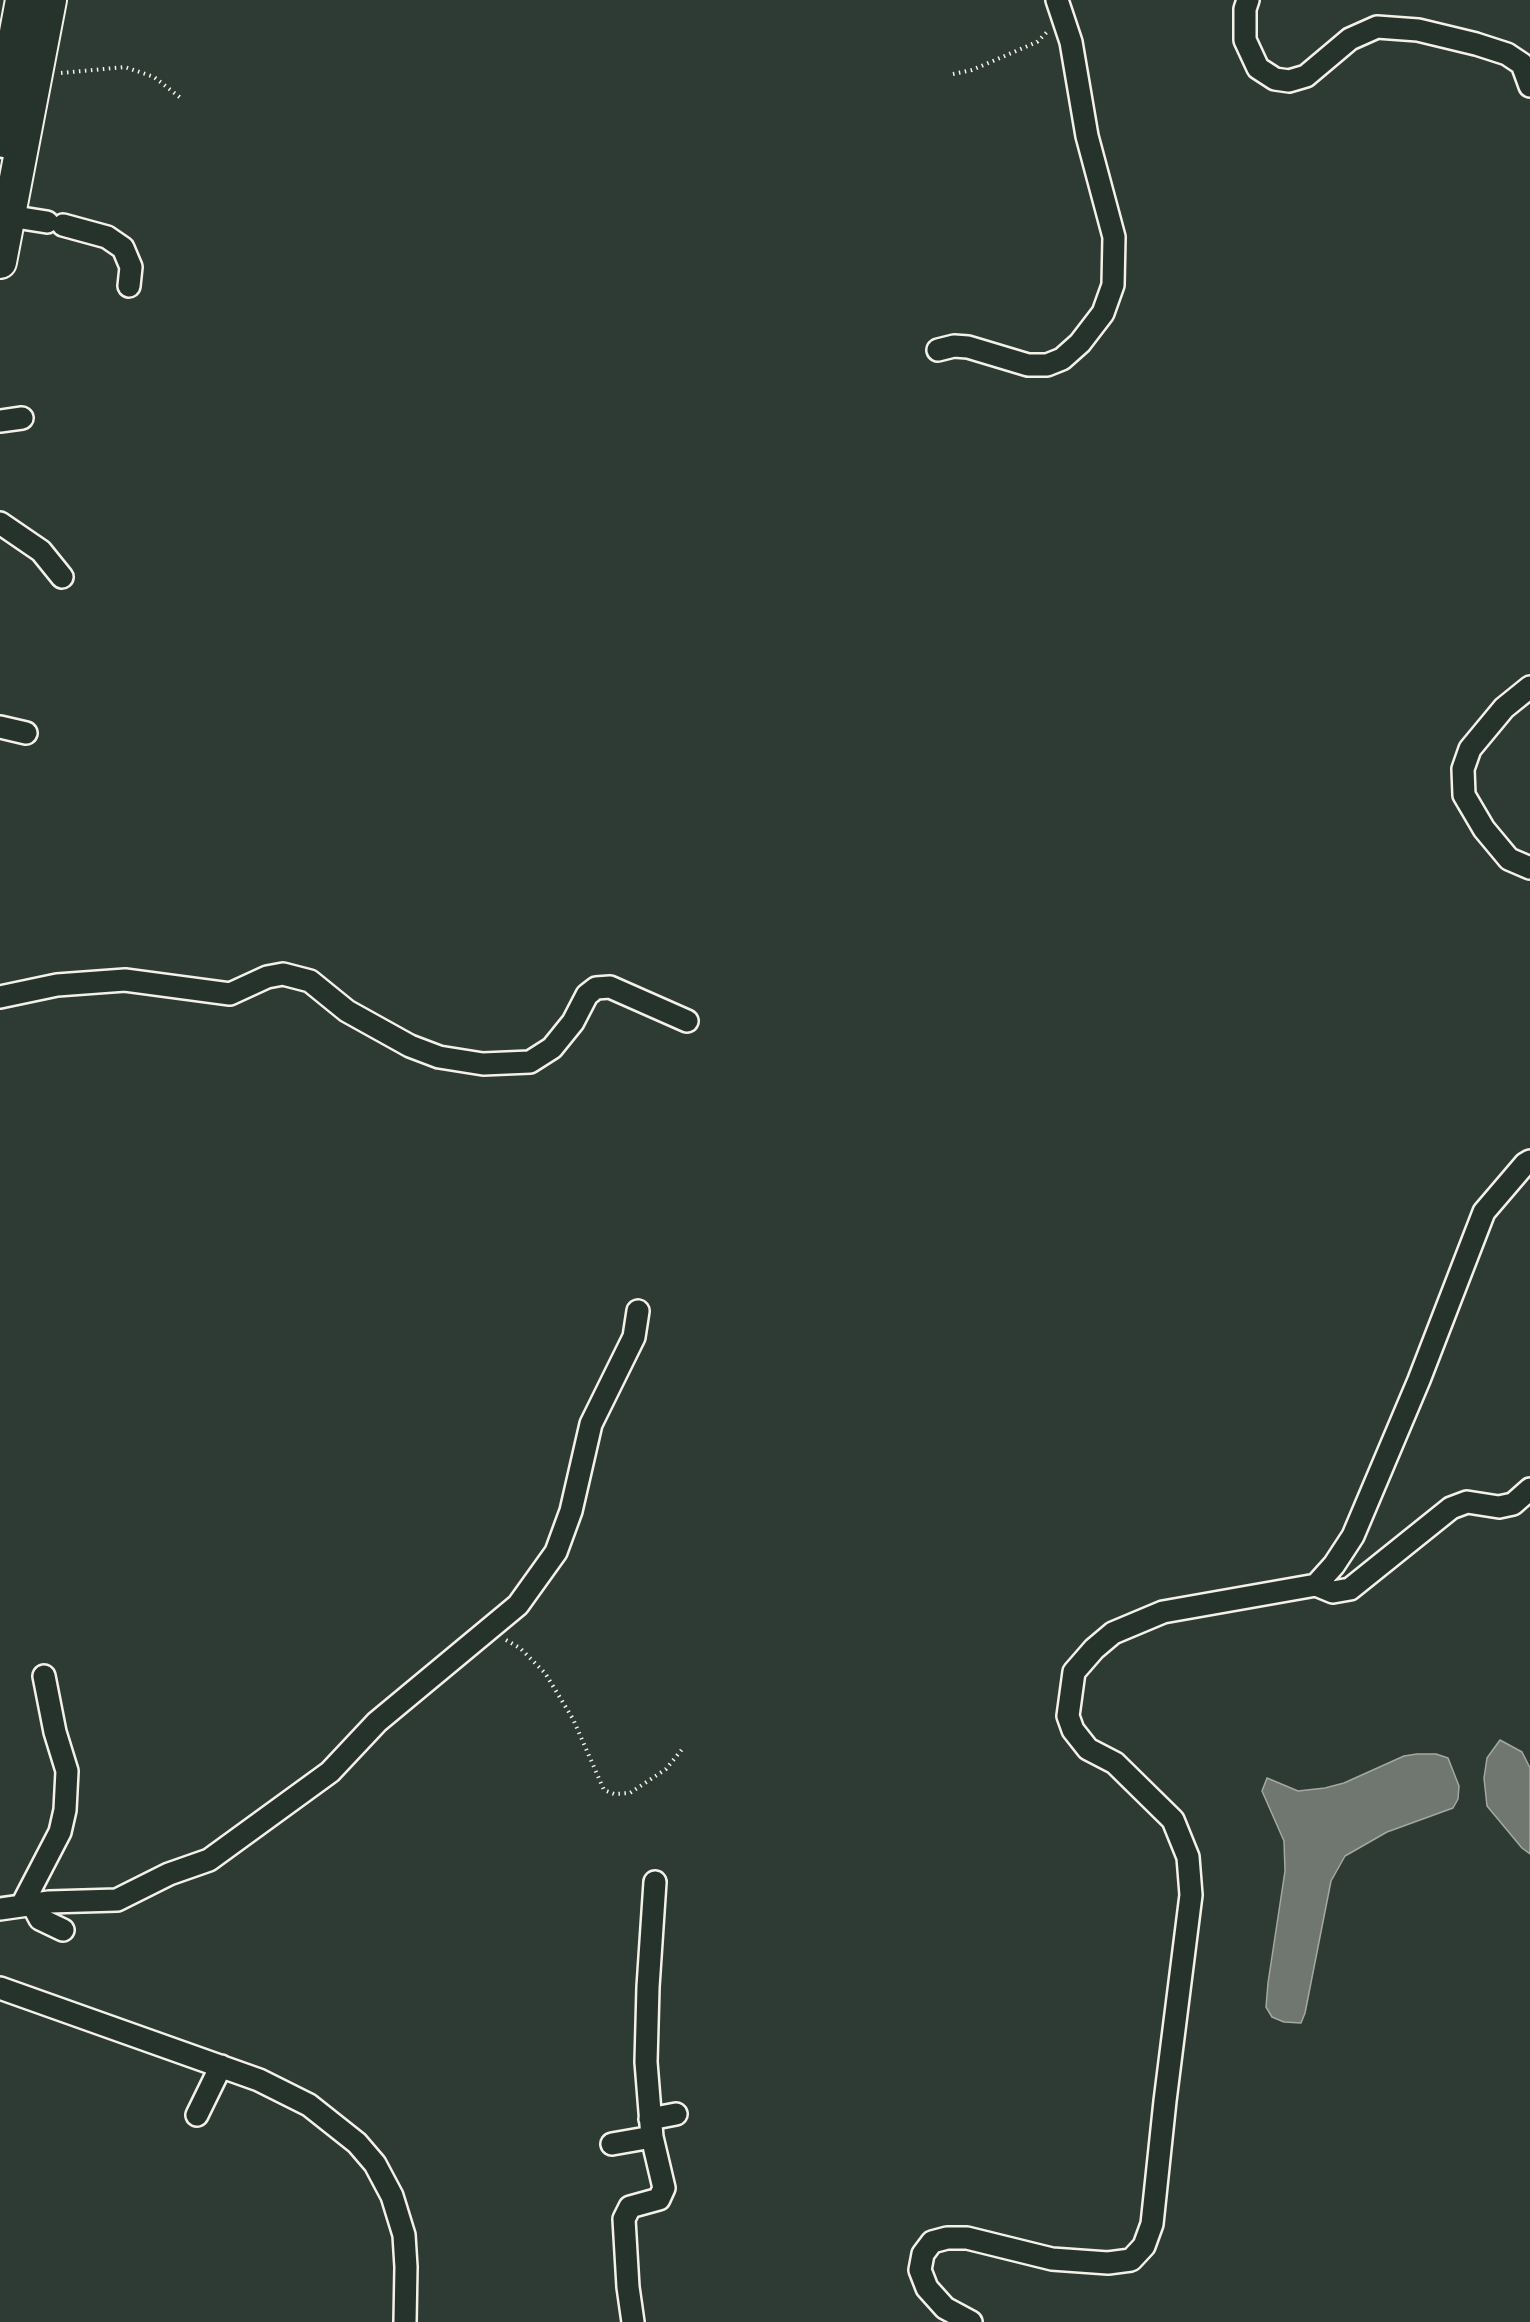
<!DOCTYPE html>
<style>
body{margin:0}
canvas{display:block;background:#2e3b34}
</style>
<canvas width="1530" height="2322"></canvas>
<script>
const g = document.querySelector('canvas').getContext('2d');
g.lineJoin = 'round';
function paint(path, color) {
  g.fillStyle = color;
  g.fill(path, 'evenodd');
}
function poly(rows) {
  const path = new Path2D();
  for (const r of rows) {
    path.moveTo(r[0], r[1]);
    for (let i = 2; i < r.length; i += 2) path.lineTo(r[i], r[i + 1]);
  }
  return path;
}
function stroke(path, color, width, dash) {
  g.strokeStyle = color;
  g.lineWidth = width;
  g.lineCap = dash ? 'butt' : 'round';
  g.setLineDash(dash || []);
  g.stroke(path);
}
const water = poly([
 [1500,1740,1522,1752,1530,1768,1530,1854,1522,1848,1487,1806,1484,1778,1487,1758,1500,1740],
 [1417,1754,1436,1754,1448,1758,1459,1786,1458,1799,1453,1808,1387,1832,1345,1856,1331,1881,1305,2013,1301,2023,1284,2022,1272,2017,1266,2007,1268,1983,1285,1871,1284,1841,1262,1791,1267,1778,1298,1791,1325,1788,1344,1783,1404,1756,1417,1754]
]);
const path = poly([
 [61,73,125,67,154,77,182,99],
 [953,74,972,70,1037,42,1047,32],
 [506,1640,520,1648,545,1673,573,1719,604,1790,614,1794,630,1793,666,1769,684,1747]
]);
const minor = poly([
 [1248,0,1245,9,1245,40,1258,68,1275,79,1289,81,1306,76,1350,39,1377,27,1418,30,1476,44,1507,54,1522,64,1530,86],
 [9,216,47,222],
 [63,225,107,237,123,248,131,267,129,286],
 [938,350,954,346,968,347,1028,365,1047,365,1062,359,1080,343,1103,313,1113,285,1114,237,1087,136,1071,42,1057,0],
 [0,421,22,418],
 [0,523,41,551,62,577],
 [1530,687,1504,708,1470,749,1463,769,1464,795,1484,829,1509,859,1530,868],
 [0,727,26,733],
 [0,997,57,985,125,980,230,994,267,977,283,974,310,981,347,1011,410,1046,439,1057,483,1064,530,1062,552,1048,573,1022,587,995,596,988,610,987,687,1021],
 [1316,1585,1333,1592,1350,1589,1451,1508,1467,1502,1499,1507,1513,1504,1530,1489],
 [32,1904,40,1919,63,1930],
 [22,1905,60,1832,65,1810,67,1771,55,1732,44,1676],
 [0,1909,49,1902,117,1900,169,1874,209,1860,330,1772,377,1722,518,1605,556,1552,571,1511,591,1424,634,1337,638,1311],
 [0,1988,259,2080,309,2105,357,2143,375,2164,392,2196,404,2235,406,2267,405,2322],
 [197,2115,221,2066],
 [650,2119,676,2114],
 [612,2144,652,2137],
 [633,2322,628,2287,624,2219,630,2207,659,2199,664,2188,652,2137,646,2062,648,1987,655,1882],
 [971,2322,945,2308,927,2288,920,2270,923,2254,932,2242,947,2238,967,2238,1052,2259,1108,2263,1131,2260,1144,2246,1152,2224,1165,2101,1191,1895,1188,1857,1173,1820,1115,1763,1088,1749,1073,1730,1068,1716,1074,1672,1094,1649,1113,1633,1163,1612,1316,1585,1334,1565,1353,1536,1419,1380,1484,1212,1525,1164,1530,1161]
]);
const major = poly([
 [0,143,23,146]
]);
const highway = poly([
 [0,118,22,0],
 [0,262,50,0]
]);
paint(water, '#6f7770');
stroke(water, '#a4a8a0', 1.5);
stroke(minor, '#f4f1e8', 26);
stroke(major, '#f4f1e8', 32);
stroke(highway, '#f4f1e8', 36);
stroke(path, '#f4f1e8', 4, [1.5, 4.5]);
stroke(minor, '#26332d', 21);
stroke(major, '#26332d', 27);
stroke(highway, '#26332d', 32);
</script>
